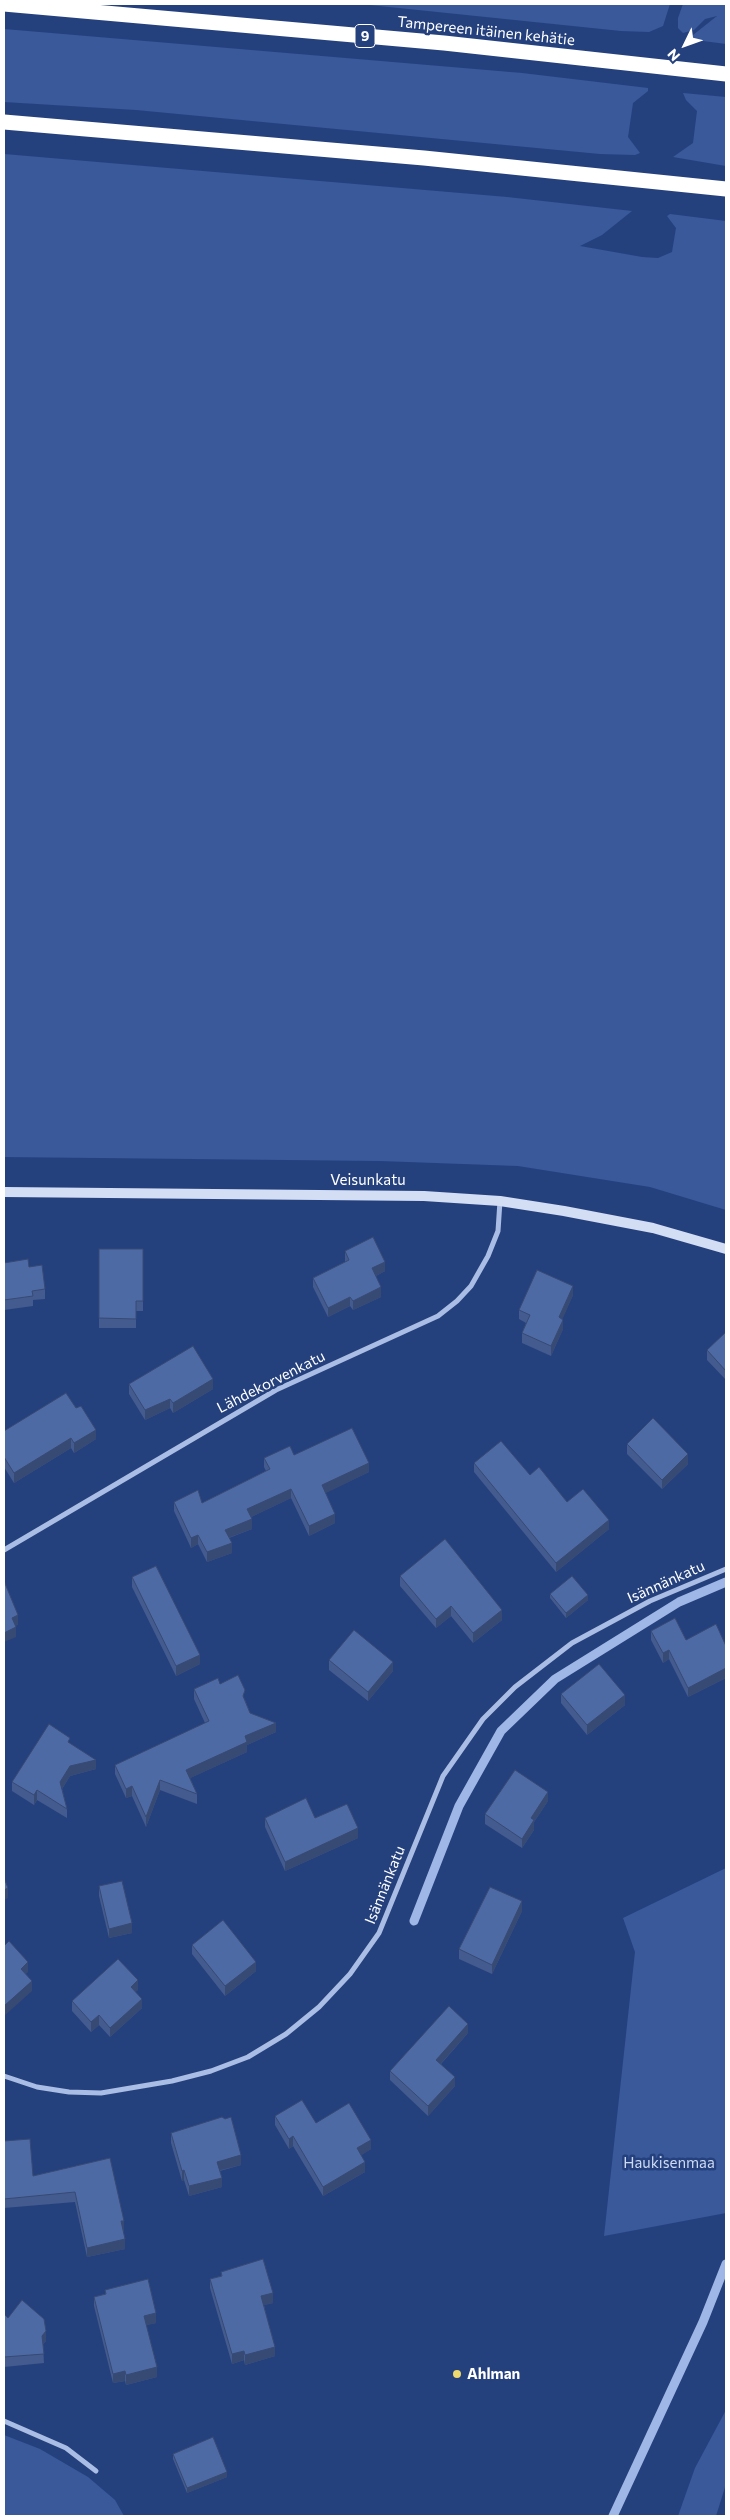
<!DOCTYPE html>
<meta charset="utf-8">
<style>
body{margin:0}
#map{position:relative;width:730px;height:2520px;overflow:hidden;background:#25417d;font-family:Commissioner,sans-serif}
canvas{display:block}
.frame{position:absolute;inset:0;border:5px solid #fff;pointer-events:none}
.north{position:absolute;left:660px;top:20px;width:50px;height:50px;-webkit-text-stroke:4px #25417d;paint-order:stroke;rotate:228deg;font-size:14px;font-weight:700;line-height:20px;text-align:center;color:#fff}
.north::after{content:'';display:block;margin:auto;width:18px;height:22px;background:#fff;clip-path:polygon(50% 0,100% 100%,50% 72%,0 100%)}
</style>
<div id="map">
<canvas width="730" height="2520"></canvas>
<div class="frame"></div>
<div class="north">N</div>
</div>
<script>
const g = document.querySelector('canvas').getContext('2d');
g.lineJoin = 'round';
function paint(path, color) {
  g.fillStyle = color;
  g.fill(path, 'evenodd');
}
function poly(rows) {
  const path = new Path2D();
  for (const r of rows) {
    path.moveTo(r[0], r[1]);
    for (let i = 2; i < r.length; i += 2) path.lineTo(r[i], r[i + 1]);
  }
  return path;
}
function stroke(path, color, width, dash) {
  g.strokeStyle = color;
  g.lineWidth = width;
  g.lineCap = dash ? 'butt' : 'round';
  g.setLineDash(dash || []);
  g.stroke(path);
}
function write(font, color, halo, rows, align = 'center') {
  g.font = font + ' Commissioner,sans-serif';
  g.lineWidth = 5;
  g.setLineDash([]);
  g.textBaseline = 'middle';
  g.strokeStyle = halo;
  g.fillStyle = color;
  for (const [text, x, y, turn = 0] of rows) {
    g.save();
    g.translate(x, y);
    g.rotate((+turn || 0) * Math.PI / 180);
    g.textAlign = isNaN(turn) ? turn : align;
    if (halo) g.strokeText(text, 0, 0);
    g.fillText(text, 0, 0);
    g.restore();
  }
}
const green = poly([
 [360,4,670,4,663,26,649,32,621,31],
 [683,4,726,4,726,44,688,39,717,16,705,19,694,30,683,33,678,28,678,18],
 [4,29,522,73,648,88,648,91,633,103,628,137,640,153,635,155,600,154,136,110,4,102],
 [683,93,726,97,726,166,673,157,693,143,697,111,686,100],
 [4,154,507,197,632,211,602,235,580,246,642,257,658,258,672,252,676,228,667,216,670,214,726,221,726,1210,650,1187,518,1166,380,1161,4,1157],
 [726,1868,726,2213,604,2236,635,1952,623,1918],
 [726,2410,726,2484,716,2516,678,2516,695,2468],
 [4,2435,40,2449,88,2477,115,2500,124,2516,4,2516]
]);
const stream = poly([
 [414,1921,459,1806,501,1731,555,1679,679,1602,726,1582],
 [613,2516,703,2322,726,2264]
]);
const street = poly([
 [4,1550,276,1390,438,1316,457,1301,471,1286,488,1256,498,1231,500,1201],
 [4,2076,37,2087,69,2092,101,2093,172,2081,211,2071,248,2057,286,2034,319,2007,350,1974,379,1933,443,1776,483,1719,515,1687,572,1643,650,1601,726,1569],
 [4,2421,66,2448,96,2471]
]);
const secondary = poly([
 [4,1192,424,1196,500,1201,564,1211,653,1228,726,1249]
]);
const highway = poly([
 [4,4,444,43,726,74],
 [4,122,424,158,726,189]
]);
const wall = poly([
 [99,1249,143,1249,143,1311,136,1311,136,1328,99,1328],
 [345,1251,385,1271,376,1276,381,1297,353,1310,350,1306,328,1317,313,1287,313,1278,345,1262],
 [4,1263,29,1267,45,1289,45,1299,33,1300,33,1306,4,1310],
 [573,1295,562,1319,563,1329,551,1356,522,1343,522,1333,526,1323,519,1319,519,1310],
 [726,1332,726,1380,707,1360,707,1350],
 [129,1384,213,1389,173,1413,170,1408,145,1420,129,1394],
 [4,1431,96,1439,74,1453,71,1448,14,1483,4,1467],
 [627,1444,688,1464,662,1489,627,1454],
 [294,1455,369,1472,325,1493,335,1523,309,1536,291,1498,251,1517,252,1529,229,1538,232,1553,207,1562,198,1544,191,1548,174,1511,174,1502,202,1503,266,1471,264,1467,264,1458],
 [474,1463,530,1475,567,1502,609,1529,556,1572,474,1472],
 [400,1576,502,1620,473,1643,451,1616,436,1628,400,1586],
 [132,1577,200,1664,176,1676,132,1587],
 [550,1594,588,1600,566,1618,550,1598],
 [651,1631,686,1640,726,1646,726,1678,688,1697,669,1659,663,1663,651,1640],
 [329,1660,393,1671,368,1701,329,1670],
 [220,1684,245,1700,250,1713,276,1732,247,1745,247,1752,190,1778,197,1794,197,1804,160,1790,146,1827,132,1796,126,1798,115,1774,115,1765,205,1723,194,1699,194,1689],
 [561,1694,625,1705,587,1735,561,1703],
 [70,1744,96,1769,70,1776,62,1789,67,1809,67,1818,37,1800,34,1805,12,1791,12,1782],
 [548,1801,534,1822,534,1830,522,1848,485,1824,485,1814],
 [265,1818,358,1838,285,1871,265,1827],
 [99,1886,132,1933,109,1938,99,1896],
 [522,1911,492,1974,459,1959,459,1949],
 [192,1945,256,1971,225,1996,192,1954],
 [138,1990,135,1992,142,2008,110,2037,99,2025,91,2032,72,2011,72,2001],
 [468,2033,441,2064,455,2086,428,2116,390,2080,390,2071],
 [275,2116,316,2123,371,2149,361,2155,365,2172,323,2196,293,2146,289,2149,275,2125],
 [171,2133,241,2165,220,2171,222,2187,189,2196,184,2180,182,2181,171,2143],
 [4,2141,33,2176,110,2158,124,2230,123,2231,125,2249,87,2257,75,2202,4,2208],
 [221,2272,273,2303,264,2305,275,2356,245,2365,244,2360,232,2364,210,2288,210,2279,221,2276],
 [105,2290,156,2323,146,2325,157,2377,126,2385,125,2381,113,2383,94,2306,94,2297,105,2294],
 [4,2314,8,2318,46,2341,43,2344,44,2363,4,2367],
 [173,2454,227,2477,187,2493,173,2459]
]);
const shadedWall = poly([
 [385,1262,385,1271,372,1278,372,1268],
 [573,1286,573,1295,559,1327,559,1317],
 [381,1287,381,1297,353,1310,353,1301],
 [350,1297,350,1306,328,1317,328,1308],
 [563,1320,563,1329,551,1356,551,1346],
 [213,1379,213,1389,173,1413,173,1403],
 [170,1399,170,1408,145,1420,145,1410],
 [96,1430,96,1439,74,1453,74,1443],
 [71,1438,71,1448,14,1483,14,1473],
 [688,1454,688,1464,662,1489,662,1480],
 [369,1463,369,1472,322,1495,322,1485],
 [291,1489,291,1498,247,1519,247,1509],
 [335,1514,335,1523,309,1536,309,1526],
 [252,1519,252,1529,225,1539,225,1530],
 [609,1520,609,1529,556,1572,556,1563],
 [198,1535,198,1544,191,1548,191,1538],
 [232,1543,232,1553,207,1562,207,1552],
 [588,1595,588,1600,566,1618,566,1613],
 [451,1606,451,1616,436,1628,436,1619],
 [502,1610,502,1620,473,1643,473,1633],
 [18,1615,18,1625,12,1627,12,1618],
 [16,1627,16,1637,4,1642,4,1633],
 [669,1650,669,1659,663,1663,663,1653],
 [200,1655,200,1664,176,1676,176,1666],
 [393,1662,393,1671,368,1701,368,1692],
 [726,1668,726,1678,688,1697,688,1688],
 [625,1695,625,1705,587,1735,587,1725],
 [276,1723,276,1732,247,1745,247,1752,186,1780,186,1770,245,1736],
 [96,1760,96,1769,70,1776,60,1792,60,1782,70,1766],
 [160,1780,160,1790,146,1827,146,1817],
 [132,1786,132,1796,126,1798,126,1789],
 [37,1790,37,1800,34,1805,34,1795],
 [548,1792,548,1801,534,1822,534,1830,522,1848,522,1839,531,1818],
 [358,1828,358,1838,285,1871,285,1862],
 [8,1888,8,1898,4,1900,4,1890],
 [522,1901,522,1911,492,1974,492,1965],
 [132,1923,132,1933,109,1938,109,1929],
 [28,1962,28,1972,21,1979,21,1969],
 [256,1962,256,1971,225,1996,225,1986],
 [138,1980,138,1990,131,1996,131,1987],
 [32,1981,32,1991,4,2016,4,2006],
 [142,1999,142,2008,110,2037,110,2028],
 [99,2015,99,2025,91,2032,91,2022],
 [468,2024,468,2033,436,2069,436,2060],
 [455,2077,455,2086,428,2116,428,2106],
 [293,2136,293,2146,289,2149,289,2139],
 [371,2140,371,2149,357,2158,357,2148],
 [241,2155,241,2165,217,2171,217,2162],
 [365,2162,365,2172,323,2196,323,2187],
 [184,2170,184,2180,182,2181,182,2171],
 [222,2178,222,2187,189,2196,189,2186],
 [121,2221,124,2221,124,2230,121,2231],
 [125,2239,125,2249,87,2257,87,2248],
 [273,2293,273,2303,261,2306,261,2296],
 [156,2313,156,2323,144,2326,144,2316],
 [46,2331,46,2341,42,2345,42,2336],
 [275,2347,275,2356,245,2365,245,2355],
 [244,2351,244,2360,232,2364,232,2354],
 [157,2367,157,2377,126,2385,126,2375],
 [125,2371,125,2381,113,2383,113,2374],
 [227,2472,227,2477,187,2493,187,2488]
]);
const building = poly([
 [373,1237,385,1262,372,1268,381,1287,353,1301,350,1297,328,1308,313,1278,349,1260,345,1251,373,1237],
 [99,1249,143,1249,143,1301,136,1301,136,1319,99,1318,99,1249],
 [28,1259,29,1267,42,1265,45,1289,32,1291,33,1296,4,1300,4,1263,28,1259],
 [537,1270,573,1286,559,1317,563,1320,551,1346,522,1333,530,1315,519,1310,537,1270],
 [726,1332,726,1371,707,1350,726,1332],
 [193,1346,213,1379,173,1403,170,1399,145,1410,129,1384,193,1346],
 [66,1393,76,1408,81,1406,96,1430,74,1443,71,1438,14,1473,4,1457,4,1431,66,1393],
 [653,1418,688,1454,662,1480,627,1444,653,1418],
 [352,1428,369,1463,322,1485,335,1514,309,1526,291,1489,247,1509,252,1519,225,1530,232,1543,207,1552,198,1535,191,1538,174,1502,198,1490,202,1503,270,1469,264,1458,290,1446,294,1455,352,1428],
 [501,1441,530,1475,539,1467,567,1502,583,1489,609,1520,556,1563,474,1463,501,1441],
 [445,1539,502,1610,473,1633,451,1606,436,1619,400,1576,445,1539],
 [156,1566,200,1655,176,1666,132,1577,156,1566],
 [572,1576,588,1595,566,1613,550,1594,572,1576],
 [4,1581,18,1615,12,1618,16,1627,4,1633,4,1581],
 [675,1618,686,1640,716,1624,726,1646,726,1668,688,1688,669,1650,663,1653,651,1631,675,1618],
 [354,1630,393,1662,368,1692,329,1660,354,1630],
 [599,1664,625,1695,587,1725,561,1694,599,1664],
 [238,1675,245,1690,243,1696,250,1713,276,1723,245,1736,247,1742,186,1770,197,1794,160,1780,146,1817,132,1786,126,1789,115,1765,209,1721,194,1689,218,1678,220,1684,238,1675],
 [49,1724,70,1738,68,1742,96,1760,70,1766,60,1782,67,1809,37,1790,34,1795,12,1782,49,1724],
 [515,1770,548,1792,531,1818,534,1820,522,1839,485,1814,515,1770],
 [306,1798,315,1818,347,1804,358,1828,285,1862,265,1818,306,1798],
 [4,1878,8,1888,4,1890,4,1878],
 [122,1881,132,1923,109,1929,99,1886,122,1881],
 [490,1887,522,1901,492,1965,459,1949,490,1887],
 [223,1920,256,1962,225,1986,192,1945,223,1920],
 [9,1941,28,1962,21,1969,32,1981,4,2006,4,1946,9,1941],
 [118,1959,138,1980,131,1987,142,1999,110,2028,99,2015,91,2022,72,2001,118,1959],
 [449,2006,468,2024,436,2060,455,2077,428,2106,390,2071,449,2006],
 [302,2100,316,2123,349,2103,371,2140,357,2148,365,2162,323,2187,293,2136,289,2139,275,2116,302,2100],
 [222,2117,225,2119,231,2117,241,2155,217,2162,222,2178,189,2186,184,2170,182,2171,171,2133,222,2117],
 [30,2139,33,2176,110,2158,124,2221,121,2221,125,2239,87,2248,75,2192,4,2199,4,2141,30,2139],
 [263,2259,273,2293,261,2296,275,2347,245,2355,244,2351,232,2354,210,2279,222,2276,221,2272,263,2259],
 [148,2279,156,2313,144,2316,157,2367,126,2375,125,2371,113,2374,94,2297,106,2294,105,2290,148,2279],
 [22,2300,44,2319,46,2331,42,2336,44,2354,4,2357,4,2314,8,2318,22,2300],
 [213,2437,227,2472,187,2488,173,2454,213,2437]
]);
const markers = [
 [457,2374,5,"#eed96f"]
];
const shields = [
 [365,36,20]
];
const shieldNames = [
 ["9",365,36]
];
const streetNames = [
 ["Tampereen itäinen kehätie",486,31,6],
 ["Veisunkatu",368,1180],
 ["Lähdekorvenkatu",271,1382,-27],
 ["Isännänkatu",666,1582,-24],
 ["Isännänkatu",385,1885,-68]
];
const parkNames = [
 ["Haukisenmaa",669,2163]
];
const poiNames = [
 ["Ahlman",467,2374]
];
paint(green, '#39599a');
stroke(stream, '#9eb7e6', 9);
stroke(street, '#aabde5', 5);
stroke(secondary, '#d3def5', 10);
stroke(highway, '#fff', 15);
paint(wall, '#435b8e');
paint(shadedWall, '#374a74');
paint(building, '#4e6aa5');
stroke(building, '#374a74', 1);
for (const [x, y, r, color] of markers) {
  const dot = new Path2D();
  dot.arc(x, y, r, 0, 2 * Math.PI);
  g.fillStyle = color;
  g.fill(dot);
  stroke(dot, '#25417d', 2);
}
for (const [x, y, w] of shields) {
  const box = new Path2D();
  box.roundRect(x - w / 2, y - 11.5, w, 23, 4);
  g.fillStyle = '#25417d';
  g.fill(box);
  stroke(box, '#fff', 1);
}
write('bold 14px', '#fff', null, shieldNames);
write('15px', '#fff', '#25417d', streetNames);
write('15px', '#cddaf4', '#25417d', parkNames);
write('bold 15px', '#fff', '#25417d', poiNames, 'left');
</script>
